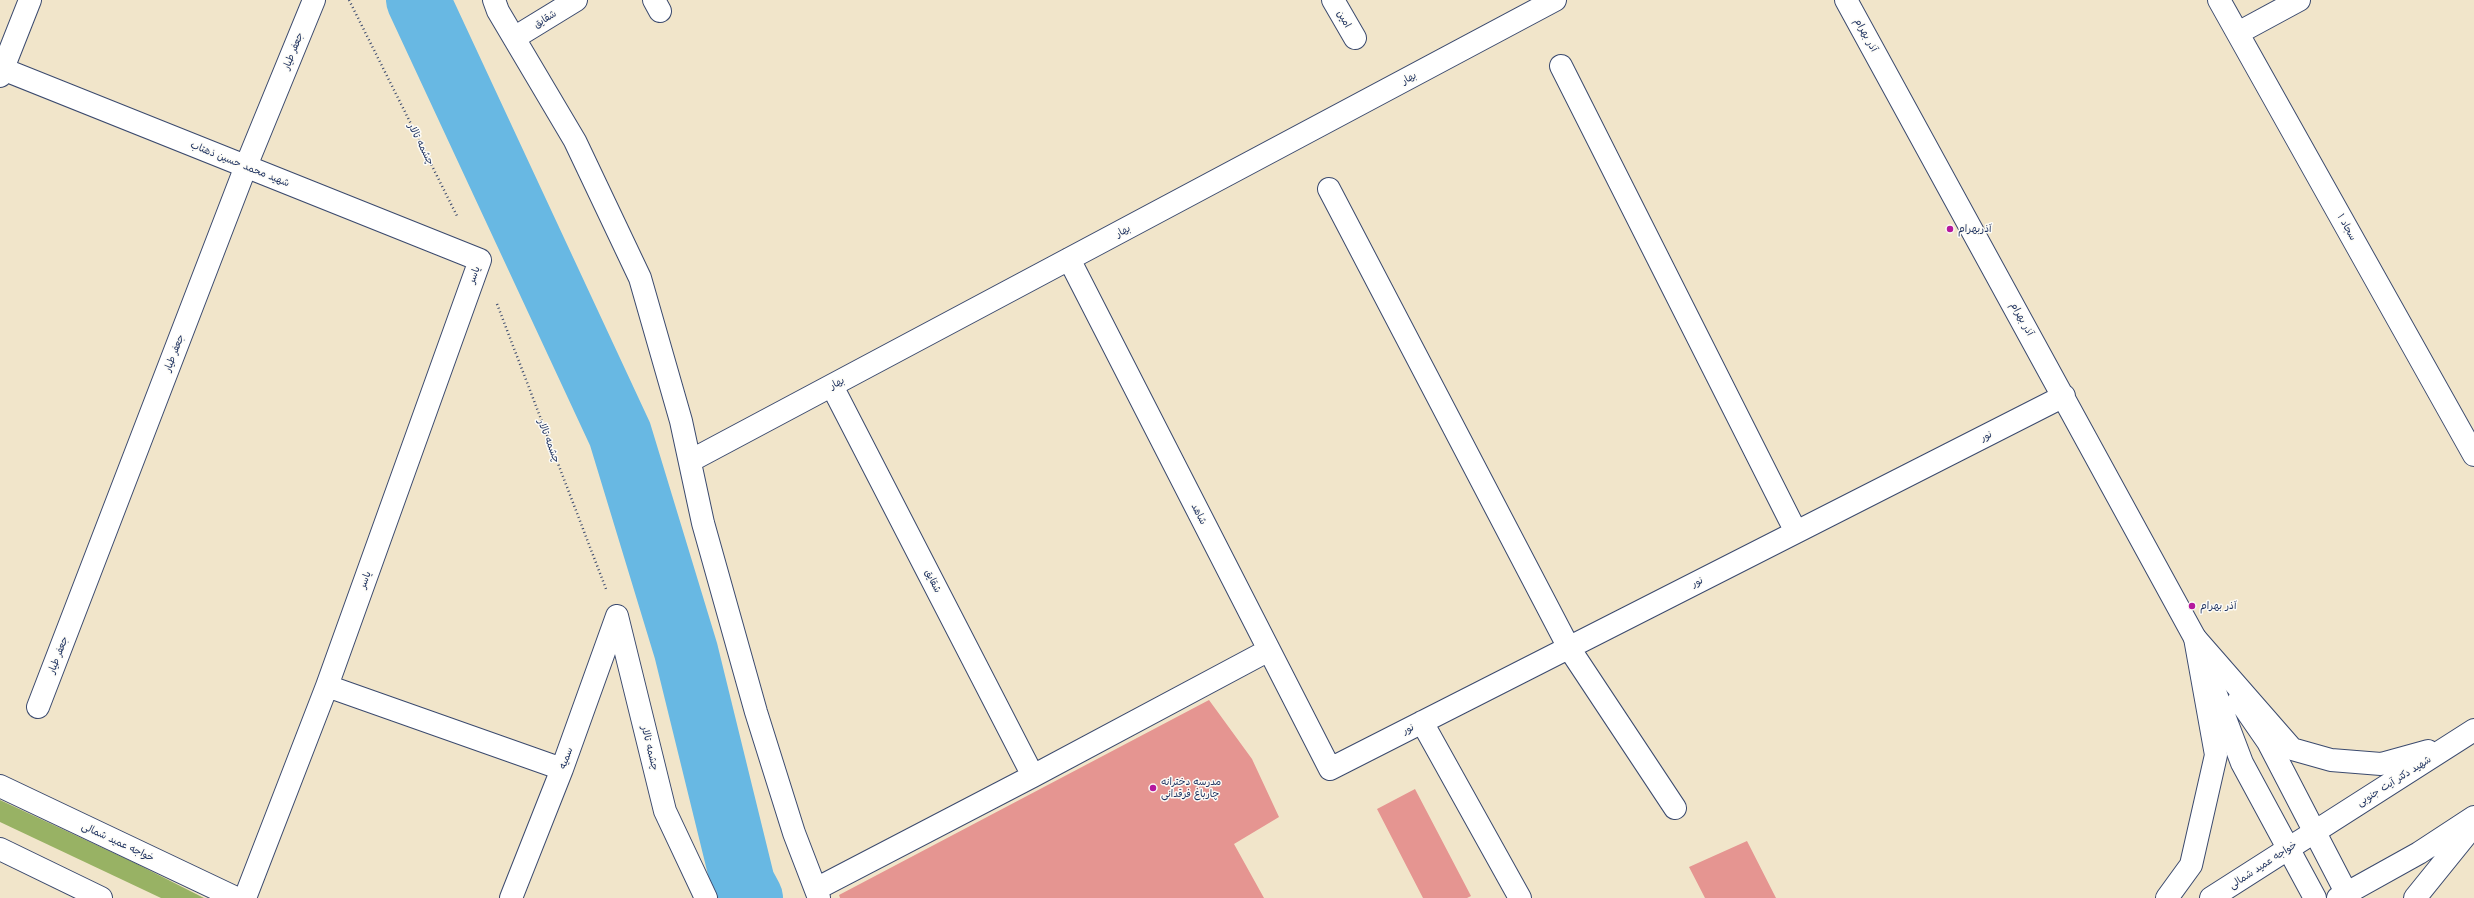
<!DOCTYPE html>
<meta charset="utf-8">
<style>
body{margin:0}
canvas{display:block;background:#f1e5ca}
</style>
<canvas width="2474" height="898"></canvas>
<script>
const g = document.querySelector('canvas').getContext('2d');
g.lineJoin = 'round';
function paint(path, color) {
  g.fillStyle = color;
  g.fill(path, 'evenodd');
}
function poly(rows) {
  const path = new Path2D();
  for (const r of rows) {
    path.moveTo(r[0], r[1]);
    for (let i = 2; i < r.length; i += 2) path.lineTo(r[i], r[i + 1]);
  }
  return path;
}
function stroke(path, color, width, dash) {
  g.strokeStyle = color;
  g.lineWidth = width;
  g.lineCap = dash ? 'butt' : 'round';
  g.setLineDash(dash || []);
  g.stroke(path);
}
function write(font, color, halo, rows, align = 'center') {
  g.font = font + ' Mali,"Playpen Sans Arabic",sans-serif';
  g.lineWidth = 3;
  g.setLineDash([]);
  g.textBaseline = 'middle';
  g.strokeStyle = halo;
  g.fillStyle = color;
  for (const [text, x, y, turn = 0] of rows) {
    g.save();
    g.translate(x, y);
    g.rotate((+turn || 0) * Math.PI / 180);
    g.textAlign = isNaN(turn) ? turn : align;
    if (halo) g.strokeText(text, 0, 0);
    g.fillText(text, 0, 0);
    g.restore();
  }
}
const forest = poly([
 [0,800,135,863,204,898,161,898,0,822]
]);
const river = poly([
 [418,0,620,434,686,651,743,883,751,898]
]);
const building = poly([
 [1209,700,1252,759,1279,817,1234,844,1264,898,840,898,839,895],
 [1415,789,1471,896,1467,898,1423,898,1377,809],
 [1747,841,1776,898,1705,898,1689,867]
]);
const path = poly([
 [349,0,458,218],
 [497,304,606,589]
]);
const minor = poly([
 [494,0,498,11,575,141,640,278,681,421,703,523,756,712,794,833,819,898],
 [654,0,660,11],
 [1333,0,1355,38],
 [1846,0,2195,638,2206,654],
 [2219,0,2474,455],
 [2238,33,2299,0],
 [514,38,576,0],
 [1561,66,1796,532],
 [0,68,480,260,327,686,245,898],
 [0,76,30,0],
 [1329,189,1569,648,1675,808],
 [1069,259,1330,769,2064,396],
 [832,386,1033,776],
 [690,461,1555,0],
 [617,616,665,811,706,898],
 [2206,668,2242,763,2315,898],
 [327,686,562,769],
 [2239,700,2268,742,2349,898],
 [38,707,246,166,314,0],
 [1422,722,1520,898],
 [816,889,1033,776,1269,650],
 [511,898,562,769,617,616]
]);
const major = poly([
 [2195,638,2292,749,2331,760,2381,764,2428,751],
 [0,786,236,898],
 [0,849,101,898],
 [2167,898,2191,865,2216,755,2195,638],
 [2211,898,2474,730],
 [2338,898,2419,853,2474,817],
 [2415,898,2474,825]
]);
const markers = [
 [1950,229,4,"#b5179e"],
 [2192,606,4,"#b5179e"],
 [1153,788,4,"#b5179e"]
];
const streetNames = [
 ["شقایق",545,19,-32],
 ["امین",1344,19,60],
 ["آذر بهرام",1866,35,61],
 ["جعفر طیار",293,51,-68],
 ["بهار",1409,78,-28],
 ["چشمه تالار",421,144,63],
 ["شهید محمد حسین ذهتاب",240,164,22],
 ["سجاد ۱",2347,227,61],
 ["بهار",1123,231,-28],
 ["یاسر",474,275,-70],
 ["آذر بهرام",2022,319,61],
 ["جعفر طیار",174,353,-69],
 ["بهار",837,383,-28],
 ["نور",1986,436,-27],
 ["چشمه تالار",549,441,69],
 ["شاهد",1199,514,63],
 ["یاسر",365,580,-70],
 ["شقایق",933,581,63],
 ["نور",1697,582,-27],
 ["جعفر طیار",58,655,-69],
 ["نور",1408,729,-27],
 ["چشمه تالار",650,748,76],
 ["سمیه",566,758,-70],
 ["شهید دکتر آیت جنوبی",2394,781,-32],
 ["خواجه عمید شمالی",118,842,25],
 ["خواجه عمید شمالی",2263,865,-33]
];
const poiNames = [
 ["آذربهرام",1958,229],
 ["آذر بهرام",2200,606],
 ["مدرسه دخترانه",1161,782],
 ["چارباغ فرقدانی",1161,794]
];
paint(forest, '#98b264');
stroke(river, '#68b8e3', 64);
paint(building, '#e59591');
stroke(minor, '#3b4a6e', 24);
stroke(major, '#3b4a6e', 24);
stroke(path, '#3b4a6e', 2.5, [1, 3]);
stroke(minor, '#fff', 22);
stroke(major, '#fff', 22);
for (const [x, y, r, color] of markers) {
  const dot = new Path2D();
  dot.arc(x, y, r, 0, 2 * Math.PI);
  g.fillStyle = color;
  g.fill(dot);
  stroke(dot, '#fdfcf7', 1.5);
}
write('10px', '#1b2f5e', '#fdfcf7', streetNames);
write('10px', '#1b2f5e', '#fdfcf7', poiNames, 'left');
</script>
